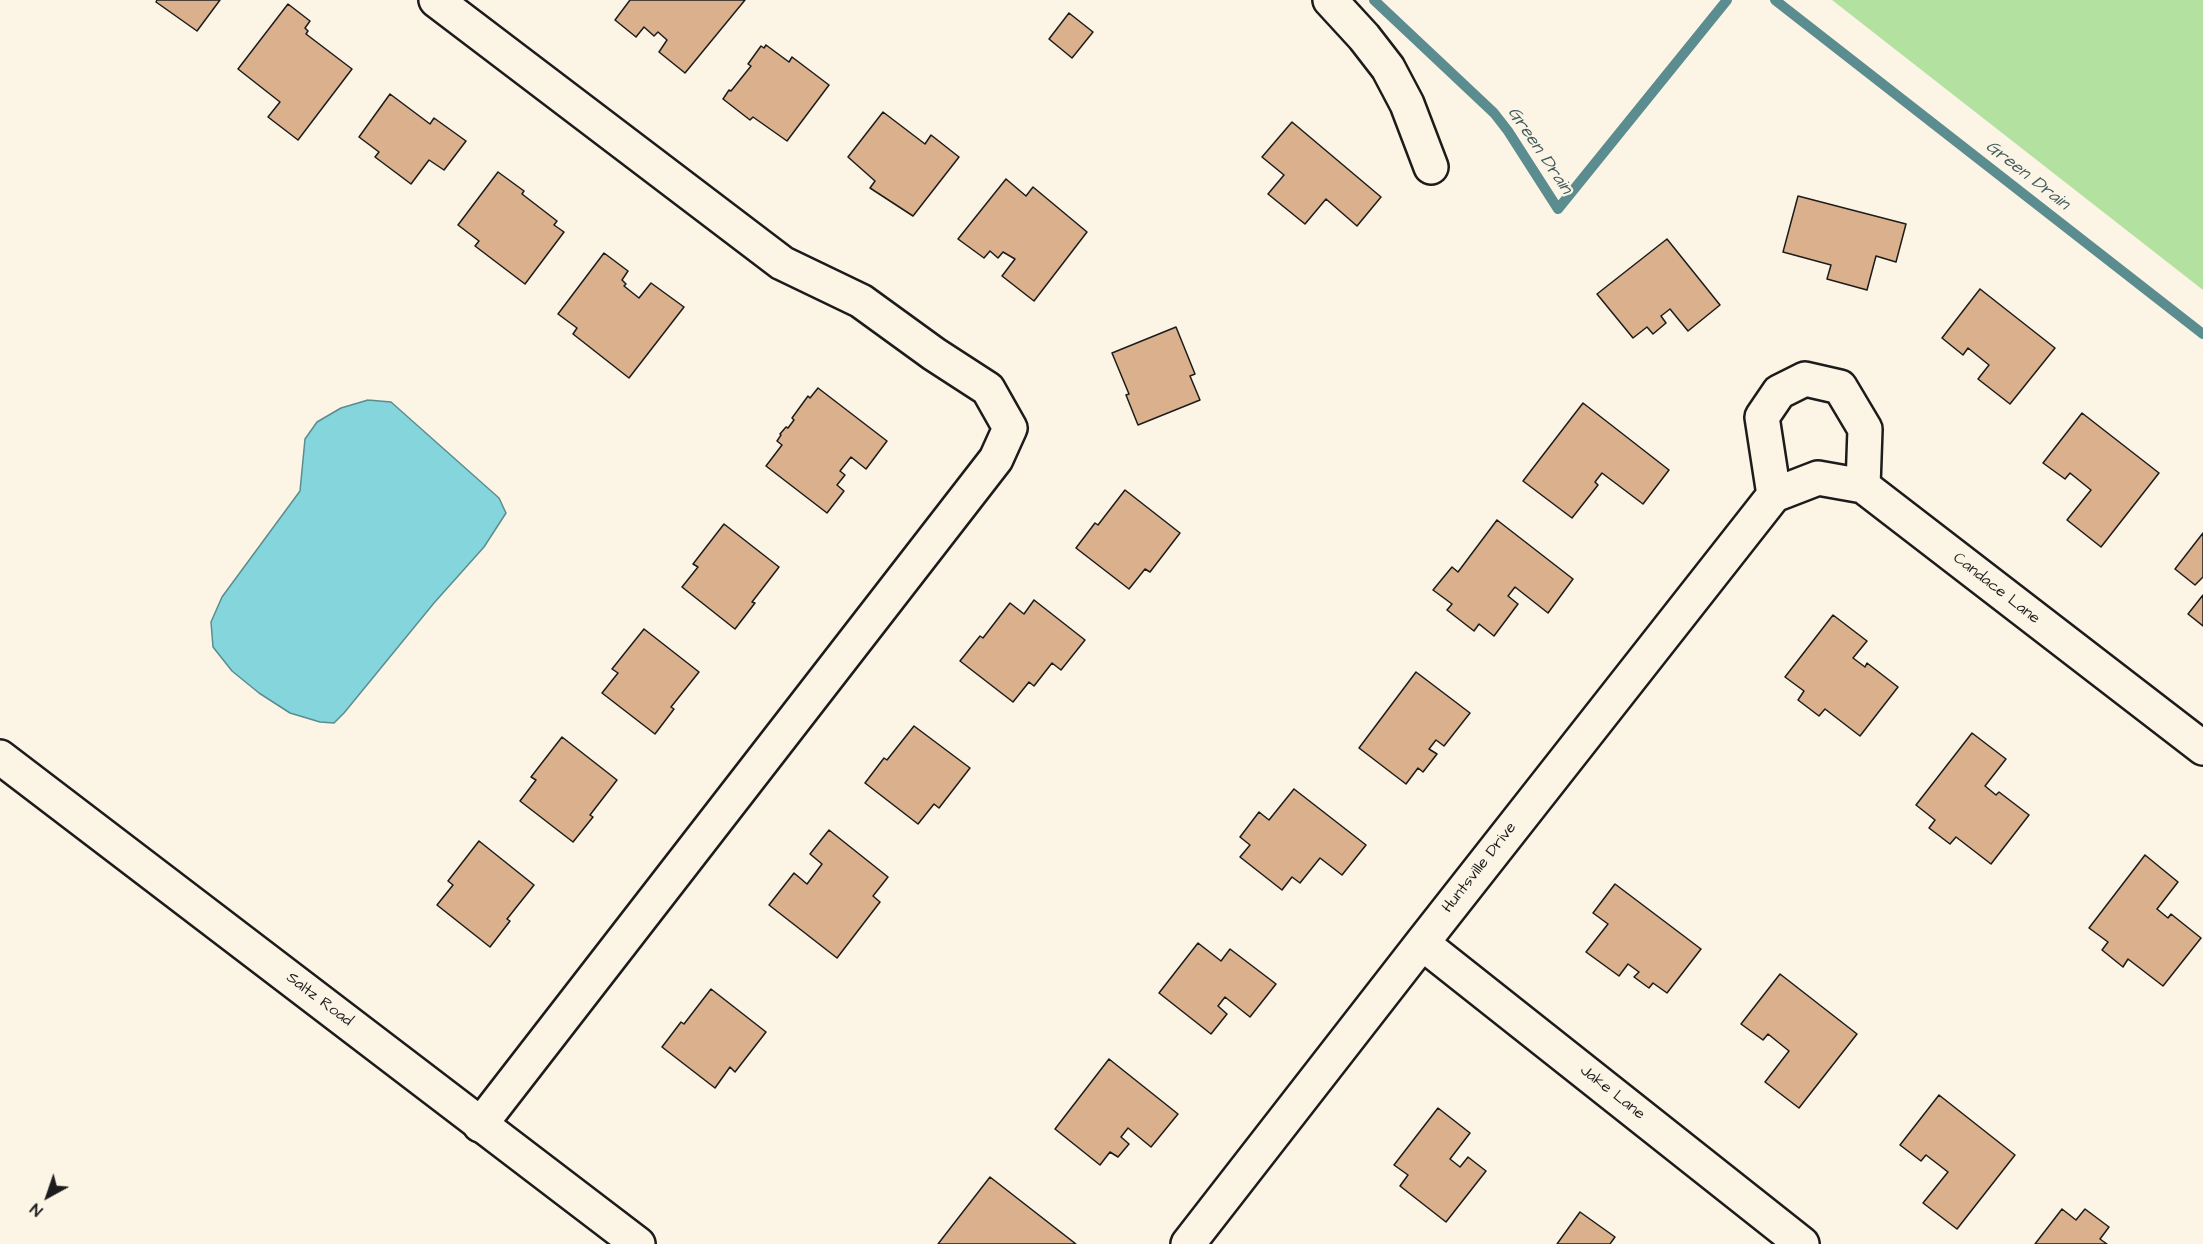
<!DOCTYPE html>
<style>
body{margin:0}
#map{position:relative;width:2203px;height:1244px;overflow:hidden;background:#fcf5e5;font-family:"Architects Daughter",sans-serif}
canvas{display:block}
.north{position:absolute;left:18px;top:1166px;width:60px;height:60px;-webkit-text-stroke:4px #fcf5e5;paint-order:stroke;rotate:220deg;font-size:16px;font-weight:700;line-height:24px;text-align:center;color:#1c1c1c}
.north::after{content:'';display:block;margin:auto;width:21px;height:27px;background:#1c1c1c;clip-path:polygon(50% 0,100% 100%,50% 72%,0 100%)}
</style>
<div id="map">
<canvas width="2203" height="1244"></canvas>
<div class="north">N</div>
</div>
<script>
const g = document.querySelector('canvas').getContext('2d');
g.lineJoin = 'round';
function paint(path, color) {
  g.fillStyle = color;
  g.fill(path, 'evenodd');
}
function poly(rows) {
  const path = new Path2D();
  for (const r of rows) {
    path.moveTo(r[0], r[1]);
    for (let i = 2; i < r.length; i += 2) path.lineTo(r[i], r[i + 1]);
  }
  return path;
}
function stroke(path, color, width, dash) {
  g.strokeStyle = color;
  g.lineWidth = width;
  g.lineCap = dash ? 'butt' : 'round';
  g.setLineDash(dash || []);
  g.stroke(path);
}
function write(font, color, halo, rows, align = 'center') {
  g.font = font + ' "Architects Daughter",sans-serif';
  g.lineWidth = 4.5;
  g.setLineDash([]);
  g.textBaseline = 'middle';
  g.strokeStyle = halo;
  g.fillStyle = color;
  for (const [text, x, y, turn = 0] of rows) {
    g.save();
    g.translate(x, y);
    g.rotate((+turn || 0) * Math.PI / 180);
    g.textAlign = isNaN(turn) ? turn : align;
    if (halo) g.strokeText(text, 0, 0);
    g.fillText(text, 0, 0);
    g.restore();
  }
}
const green = poly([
 [1832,0,2203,0,2203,290]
]);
const water = poly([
 [368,400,391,402,499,498,506,513,484,547,434,603,344,713,334,723,320,722,290,713,259,693,232,671,213,647,211,622,222,597,300,491,305,439,317,422,341,408,368,400]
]);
const stream = poly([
 [1374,0,1494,113,1508,131,1558,209,1727,0],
 [1775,0,2203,334]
]);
const building = poly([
 [157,0,220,0,197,31,156,2,157,0],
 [630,0,745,0,685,73,659,52,667,40,658,32,654,36,644,27,636,37,615,20,630,0],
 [288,4,310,21,305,28,308,31,306,34,352,69,298,140,268,117,280,102,238,69,288,4],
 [1069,13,1093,32,1072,58,1049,39,1069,13],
 [766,45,789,62,792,57,829,85,787,141,753,117,750,120,723,99,729,90,731,91,751,66,748,64,761,46,764,48,766,45],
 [390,94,430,124,434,118,466,141,444,170,429,160,411,184,375,157,379,152,359,137,390,94],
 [883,112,925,144,931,135,959,157,913,216,870,188,875,181,848,157,883,112],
 [1292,122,1381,197,1357,226,1326,199,1305,224,1268,194,1284,175,1262,157,1292,122],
 [498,172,524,191,522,194,557,221,554,225,564,232,525,284,475,246,479,241,458,225,498,172],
 [1006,179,1026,196,1033,187,1087,232,1034,301,1002,276,1015,259,1003,252,998,258,990,251,984,258,958,239,1006,179],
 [1798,196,1906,224,1896,262,1876,256,1867,290,1827,279,1831,265,1783,252,1798,196],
 [1667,239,1720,305,1688,331,1670,309,1661,316,1666,323,1653,334,1647,327,1633,338,1597,294,1667,239],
 [604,253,628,271,622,280,626,284,624,286,639,298,651,283,684,307,629,378,573,334,577,328,558,314,604,253],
 [1980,289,2055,348,2010,404,1978,379,1989,365,1968,348,1963,355,1942,338,1980,289],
 [1176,327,1195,374,1190,376,1200,400,1138,425,1126,395,1129,394,1112,353,1176,327],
 [818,388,887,441,866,469,851,457,840,471,845,475,837,485,844,491,827,513,766,466,782,445,777,441,781,435,780,434,786,427,788,428,794,420,792,418,808,396,810,398,818,388],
 [1583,403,1669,470,1643,504,1602,473,1595,482,1598,485,1572,518,1523,481,1583,403],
 [2082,413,2159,473,2101,547,2067,520,2091,490,2070,473,2065,479,2043,463,2082,413],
 [1125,490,1180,533,1150,572,1145,569,1129,589,1076,548,1095,523,1098,525,1125,490],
 [1497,520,1573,579,1548,613,1515,587,1508,596,1518,604,1494,636,1479,624,1474,631,1447,610,1452,604,1433,590,1452,567,1458,572,1497,520],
 [724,524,779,567,752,602,755,603,735,629,682,587,698,567,693,564,724,524],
 [2203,533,2203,577,2195,585,2175,569,2203,533],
 [2203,595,2203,626,2188,614,2203,595],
 [1034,600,1085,640,1061,670,1052,663,1034,686,1029,682,1013,702,960,661,980,636,983,638,1010,603,1024,614,1034,600],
 [1833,615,1867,641,1853,658,1865,667,1867,663,1898,687,1860,736,1825,709,1819,716,1798,700,1804,691,1785,677,1833,615],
 [644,629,699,672,671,707,674,709,655,734,602,693,618,673,612,669,644,629],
 [1416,672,1470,713,1444,746,1436,740,1429,749,1437,754,1423,772,1418,768,1406,784,1359,748,1416,672],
 [914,726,970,768,939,808,934,804,918,824,865,783,884,758,887,760,914,726],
 [1972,733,2006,759,1985,786,1996,795,1999,792,2029,815,1991,864,1956,837,1950,844,1929,828,1935,820,1916,805,1972,733],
 [562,737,617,780,590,815,593,817,573,842,520,801,536,780,531,777,562,737],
 [1294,789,1366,845,1342,875,1320,858,1300,883,1292,877,1282,890,1240,857,1250,845,1240,837,1259,812,1269,820,1294,789],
 [829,830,888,877,873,896,880,902,837,958,769,905,794,873,807,884,822,864,810,854,829,830],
 [479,841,534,885,507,919,510,921,490,947,437,905,453,885,448,881,479,841],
 [2145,855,2178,882,2157,909,2168,918,2171,914,2201,938,2163,986,2128,959,2123,967,2102,950,2108,942,2089,928,2145,855],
 [1615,884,1701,949,1667,993,1653,983,1649,988,1634,977,1639,972,1628,964,1619,976,1586,952,1608,924,1593,913,1615,884],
 [1198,943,1221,961,1230,949,1276,984,1250,1017,1225,997,1218,1006,1227,1014,1211,1034,1159,993,1198,943],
 [1780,974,1857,1034,1799,1108,1765,1082,1789,1051,1768,1034,1763,1040,1741,1024,1780,974],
 [711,989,766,1032,735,1072,730,1067,715,1088,662,1047,681,1022,684,1024,711,989],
 [1109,1059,1178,1114,1151,1147,1128,1128,1121,1137,1129,1144,1118,1157,1110,1152,1100,1165,1055,1129,1109,1059],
 [1939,1095,2015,1155,1957,1229,1923,1203,1948,1172,1926,1155,1921,1161,1900,1145,1939,1095],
 [1438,1108,1470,1133,1450,1159,1460,1167,1468,1157,1486,1171,1446,1222,1400,1186,1408,1175,1394,1165,1438,1108],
 [990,1177,1076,1244,938,1244,990,1177],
 [2062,1209,2076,1220,2085,1209,2109,1227,2100,1239,2107,1244,2035,1244,2062,1209],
 [1580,1212,1615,1237,1610,1244,1557,1244,1580,1212]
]);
const minor = poly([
 [436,0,782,263,861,301,934,354,988,389,1010,428,996,459,480,1125],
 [1330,0,1364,37,1388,68,1407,104,1431,167],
 [1774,495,1818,478,1863,486,2203,748],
 [1774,495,1762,417,1779,392,1805,379,1840,387,1865,429,1863,486],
 [1422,943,1802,1244],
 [1188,1244,1422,943,1774,495]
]);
const tertiary = poly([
 [0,757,638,1244]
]);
const streetNames = [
 ["Candace Lane",1996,589,38],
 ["Huntsville Drive",1480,868,-52],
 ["Saltz Road",319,1000,37],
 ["Jake Lane",1612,1093,38]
];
const waterNames = [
 ["Green Drain",1539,151,56],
 ["Green Drain",2027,176,38]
];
paint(green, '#b3e1a0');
paint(water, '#85d6dc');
stroke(water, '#5b8c8f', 1.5);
stroke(stream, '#5b8c8f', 10);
paint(building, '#dbb08c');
stroke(building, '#1c1c1c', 1.5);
stroke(minor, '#1c1c1c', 38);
stroke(tertiary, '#1c1c1c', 38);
stroke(minor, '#fcf5e5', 33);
stroke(tertiary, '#fcf5e5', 33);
write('16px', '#1c1c1c', '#fcf5e5', streetNames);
write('italic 18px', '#415d5f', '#fcf5e5', waterNames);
</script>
